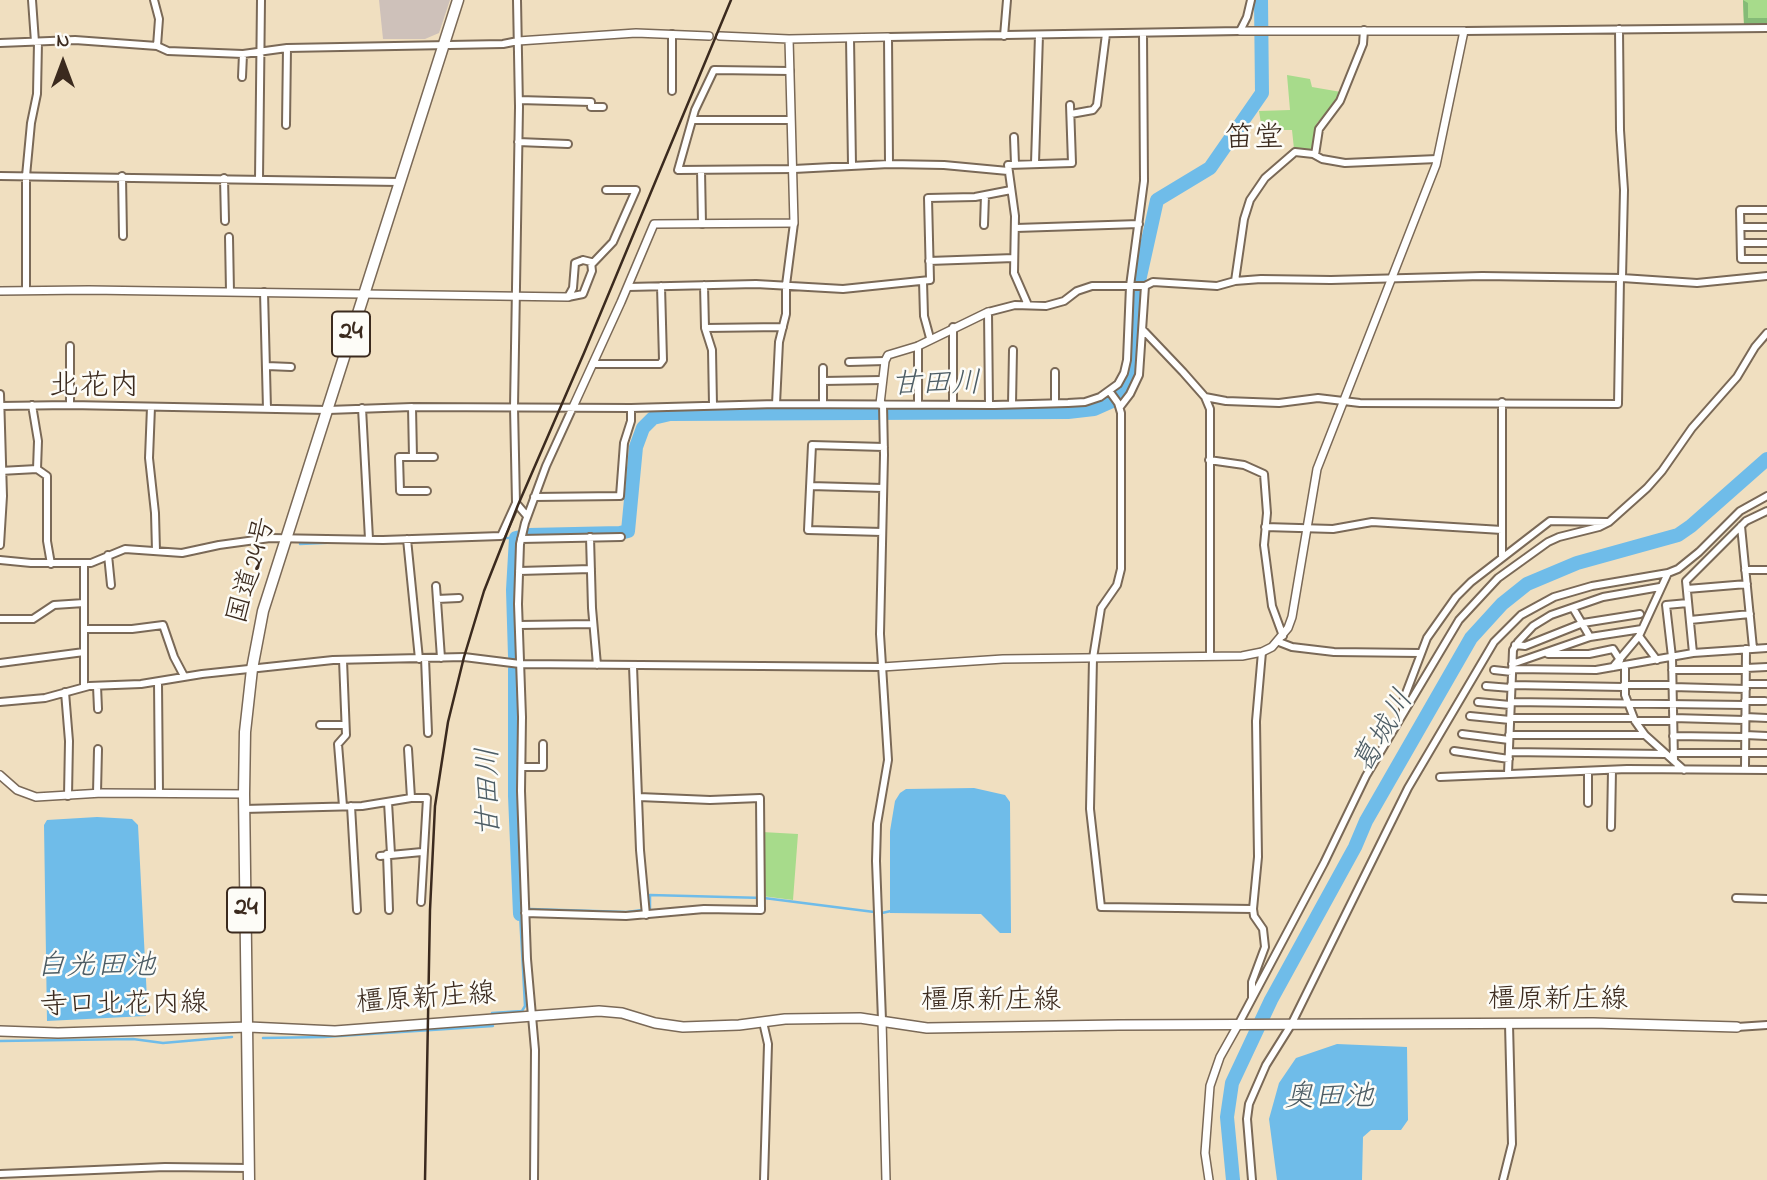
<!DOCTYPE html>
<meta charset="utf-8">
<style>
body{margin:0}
#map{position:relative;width:1767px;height:1180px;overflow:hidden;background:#f0dfc0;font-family:"Indie Flower",sans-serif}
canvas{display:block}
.north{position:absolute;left:28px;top:28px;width:70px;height:70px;-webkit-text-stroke:5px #fdfcf7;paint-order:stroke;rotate:0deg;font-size:19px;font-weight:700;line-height:28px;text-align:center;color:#3b2a1e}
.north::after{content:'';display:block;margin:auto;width:24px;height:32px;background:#3b2a1e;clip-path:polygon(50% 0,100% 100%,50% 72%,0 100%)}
</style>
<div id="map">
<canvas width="1767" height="1180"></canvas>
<div class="north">N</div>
</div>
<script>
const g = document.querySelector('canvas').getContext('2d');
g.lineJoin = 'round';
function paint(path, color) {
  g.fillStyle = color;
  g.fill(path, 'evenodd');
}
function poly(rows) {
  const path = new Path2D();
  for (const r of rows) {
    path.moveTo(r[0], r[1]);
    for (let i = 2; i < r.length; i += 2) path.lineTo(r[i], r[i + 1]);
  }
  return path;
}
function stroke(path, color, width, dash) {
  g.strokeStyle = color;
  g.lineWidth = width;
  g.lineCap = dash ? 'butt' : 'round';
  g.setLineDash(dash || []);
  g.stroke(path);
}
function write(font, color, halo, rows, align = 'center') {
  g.font = font + ' "Indie Flower","Klee One",sans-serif';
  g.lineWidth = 5;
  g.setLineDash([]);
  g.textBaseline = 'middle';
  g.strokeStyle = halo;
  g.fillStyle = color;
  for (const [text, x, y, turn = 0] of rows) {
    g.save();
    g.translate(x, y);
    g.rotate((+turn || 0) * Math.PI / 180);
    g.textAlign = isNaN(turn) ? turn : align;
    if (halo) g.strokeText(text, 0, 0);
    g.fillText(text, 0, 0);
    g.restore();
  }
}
const industrial = poly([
 [379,0,450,0,439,33,425,39,383,39]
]);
const green = poly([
 [1743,0,1767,0,1767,25,1744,25],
 [1287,75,1310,79,1312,87,1341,92,1334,104,1317,123,1312,150,1294,149,1292,130,1262,130,1259,111,1290,110],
 [762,832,798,834,793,900,762,896]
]);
const forest = poly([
 [1743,0,1748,3,1748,18,1767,18,1767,25,1744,25]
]);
const water = poly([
 [974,788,1005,795,1010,802,1011,933,1000,933,981,914,890,913,890,831,895,801,900,793,906,789],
 [97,817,132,819,138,825,147,999,146,1016,47,1021,44,825,47,820],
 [1337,1044,1407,1047,1408,1120,1401,1130,1371,1130,1363,1137,1362,1180,1277,1180,1269,1119,1279,1083,1296,1058]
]);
const stream = poly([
 [502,538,516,538],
 [376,543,401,542],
 [300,544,345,542],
 [530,909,627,912,650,909,650,895,764,898,882,913,891,911],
 [492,1013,522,1011,525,1006,520,914],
 [263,1038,324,1037,493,1026],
 [0,1041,133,1039,163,1043,232,1037]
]);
const river = poly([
 [515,656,513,590,516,538,529,535,620,533,628,531,636,447,643,428,653,418,670,414,1068,412,1094,409,1112,401,1126,387,1133,370,1137,290,1157,200,1210,168,1262,93,1261,0],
 [515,669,515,796,520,914],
 [1233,1180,1227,1117,1232,1083,1271,1000,1355,847,1366,821,1471,638,1502,604,1527,584,1577,563,1678,535,1691,526,1767,459]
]);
const minor = poly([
 [32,0,35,42],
 [154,0,159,19,157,46],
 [517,0,519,107,514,407,516,503,527,516],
 [1619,29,1620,130,1624,190,1622,278],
 [1464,31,1767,28],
 [672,34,672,91],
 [1004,36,1007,0],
 [850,38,852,165],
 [0,43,75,40,157,46,168,51,243,54,287,48,503,44,518,41],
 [790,71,714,70,695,110,678,170,794,169,889,164,944,165,1008,171],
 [242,77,243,54],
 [519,100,591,102,591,107,603,107],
 [1071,114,1093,110,1097,105,1106,34],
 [693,120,791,120],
 [286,125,287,48],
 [1014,137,1015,164],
 [518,142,568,144],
 [1315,155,1319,129,1340,101,1363,44,1364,30],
 [1035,163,1039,35],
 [889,164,888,37,1240,31,1247,17,1251,0],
 [701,170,702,224],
 [0,176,399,182],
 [122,176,123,236],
 [224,178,225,221],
 [259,179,261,0],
 [1767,210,1740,210,1741,259,1767,259],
 [984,225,985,195],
 [1741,227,1767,227],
 [1016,228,1139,224],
 [229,237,230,292],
 [1741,243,1767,243],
 [583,260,591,262,592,271,583,294,568,297,573,288,575,263,583,260],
 [929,261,1014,258],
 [592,264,613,242,636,190,606,190],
 [923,281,924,316,930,338],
 [1235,281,1244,219,1250,200,1265,178,1295,152,1313,154,1322,159,1345,163,1437,159],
 [704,285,705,328,712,350,713,405],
 [628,287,756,284,843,289,930,280,928,198,975,197,1011,190],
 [26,290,26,176,31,123,37,94,38,42],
 [264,292,267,409],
 [1028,305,1014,273,1015,216,1008,165,1072,163,1070,105],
 [953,327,953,405],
 [705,328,783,327],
 [1143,330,1183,372,1205,397,1210,409,1210,656],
 [70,346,70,405],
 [918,346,918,404],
 [849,362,885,361],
 [593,364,660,364,663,360,661,286],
 [267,366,291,367],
 [823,368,823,404],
 [823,381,882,380],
 [1110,392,1118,403,1121,413,1121,569,1117,585,1101,608,1093,658,1090,809,1101,907,1253,909],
 [0,394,3,496,0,545],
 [1205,397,1226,401,1279,403,1318,398,1360,403,1618,404,1620,278],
 [1502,402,1502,556],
 [1055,403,1055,372],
 [776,404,779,342,786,314,786,285,794,223],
 [1012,404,1013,350],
 [32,405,38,441,37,469,47,476,47,541,51,564],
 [989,405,988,312,1015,305,1046,306,1064,301,1077,291,1092,286,1145,286,1153,282,1217,286,1235,281,1261,279,1331,280,1482,276,1622,278,1697,283,1767,276],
 [0,406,70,405,328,410,412,407,631,408,776,404,994,405,1068,403,1085,402,1100,397,1118,384,1124,373,1127,360,1130,286,1144,181,1143,33],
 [151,407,149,458,155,513,156,551],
 [412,407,413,457],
 [1120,407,1130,394,1139,375,1145,286],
 [362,408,369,539],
 [1209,460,1244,465,1264,474,1267,513,1264,545,1272,606,1283,636],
 [0,471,37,469],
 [810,486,883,488],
 [427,491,400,491,399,457,434,457],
 [534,497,620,496,624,443,631,421,631,408],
 [1741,526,1753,648],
 [1265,527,1333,529,1372,522,1502,530],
 [882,532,808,530,812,445,884,447],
 [590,537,592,608,597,665],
 [407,539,419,659],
 [521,539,621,537],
 [108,555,111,585],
 [0,560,31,563,91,563,125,549,182,553,219,545,270,538,383,540,501,536,516,503],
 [84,563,84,687],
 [1745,570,1767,570],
 [519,571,591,569],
 [436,586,441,658],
 [1687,589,1747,584],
 [437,599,459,598],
 [1573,608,1590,637],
 [0,619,33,619,54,605,84,603],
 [1690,620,1750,614],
 [519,625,593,624],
 [84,629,132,629,163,625,174,657,184,676],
 [1639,636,1657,660],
 [1279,642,1292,647,1334,652,1420,653],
 [1515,645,1525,646,1583,623,1640,614],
 [1693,653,1686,581,1746,521,1767,511],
 [1548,654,1589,654,1613,649,1620,660],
 [425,658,428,733],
 [0,663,84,652],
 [1512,664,1590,637,1642,629],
 [633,666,640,850,646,915],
 [1625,666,1625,695,1635,721,1645,735,1684,770],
 [1613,667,1639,636,1668,573],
 [1746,668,1767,667],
 [1512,669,1596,670,1693,653,1767,648],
 [1494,670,1512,672],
 [1672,670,1746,670],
 [158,682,159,793],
 [1746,684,1767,684],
 [1511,685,1624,687],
 [1624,685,1672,685],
 [97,686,98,709],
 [1486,686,1511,688],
 [1672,687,1746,689],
 [65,692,69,741,68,796],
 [1745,701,1765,701],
 [0,702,45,698,89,686,141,684,202,674,333,660,464,657,520,664,882,667],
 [1478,702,1510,705],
 [1511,702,1745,705],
 [1403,713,1403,701,1427,638,1456,597,1471,582,1550,521,1607,522],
 [1470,716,1510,720],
 [1745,717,1767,718],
 [1510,718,1633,718],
 [1673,718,1745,720],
 [1635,721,1673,721],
 [320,725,345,725],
 [1462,734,1509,740],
 [1509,735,1645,735],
 [1745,735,1767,736],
 [1673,736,1745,737],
 [408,749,411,798],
 [1454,751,1509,759],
 [1509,752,1665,754],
 [1673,753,1767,753],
 [1674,761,1672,657,1666,605,1688,603],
 [522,767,543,767,543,744],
 [1745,768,1746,649],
 [1588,771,1588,803],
 [1508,773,1513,650,1518,642,1533,626,1551,615,1603,597,1660,587],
 [1440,777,1627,769,1767,770],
 [97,793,98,749],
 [388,802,391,854],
 [343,806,338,744,346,735,343,660],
 [351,806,357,910],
 [244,809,362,806,411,798,427,798,421,902],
 [1611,827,1612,770],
 [387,854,389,910],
 [380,856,422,852],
 [1736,898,1767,899],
 [525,913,626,916,704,909,761,910,760,798,710,800,639,797],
 [1252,998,1252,982,1265,947,1263,929,1254,916,1253,909,1258,857,1256,721,1262,652],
 [882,1020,876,861,877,824,888,760,880,634,884,455,883,404],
 [763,1022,768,1044,764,1180],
 [1238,1025,1324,863,1366,776,1459,620,1498,578,1548,542,1559,537,1599,527,1609,522,1647,488,1662,471,1692,428,1737,377,1755,347,1767,333],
 [1737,1027,1767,1025],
 [0,1174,165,1167,249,1168],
 [534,1180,535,1050,527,959,521,791,522,717,518,604,520,544,525,523,546,466,573,407],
 [1252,1180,1247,1119,1249,1104,1266,1065,1291,1025,1408,788,1494,642,1521,615,1554,597,1592,586,1668,573,1678,569,1699,552,1740,511,1767,496],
 [1503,1180,1512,1144,1509,1024]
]);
const tertiary = poly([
 [720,36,789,39,888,37],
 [518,41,636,33,709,36],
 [0,291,89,290,568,297],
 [880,404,885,361,888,355,918,346,988,312],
 [573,407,621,302,654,224,794,223,789,39],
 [882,667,1003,659,1242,656,1262,652,1272,647,1288,628,1292,617,1317,469,1436,165,1464,31,1240,31],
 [0,775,17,790,36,797,102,793,244,794],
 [882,1020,886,1180],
 [1209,1180,1205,1153,1210,1086,1220,1057,1238,1025]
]);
const secondary = poly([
 [0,1031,58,1033,249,1027,335,1031,599,1011,622,1013,655,1023,683,1027,739,1025,785,1019,860,1018,927,1028,1119,1025,1593,1023,1737,1027]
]);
const trunk = poly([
 [249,1180,244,794,245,732,252,669,263,611,458,0]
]);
const rail = poly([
 [425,1180,430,910,435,806,448,722,464,657,484,591,518,505,584,353,731,0]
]);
const shields = [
 [351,334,38],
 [246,910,38]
];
const shieldNames = [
 ["24",351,334],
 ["24",246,910]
];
const streetNames = [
 ["国道24号",254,571,-74],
 ["橿原新庄線",426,1001,-4],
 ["橿原新庄線",1558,1002],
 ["橿原新庄線",991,1003],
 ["寺口北花内線",124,1007,-1]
];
const neighbourhoodNames = [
 ["笛堂",1254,141],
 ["北花内",94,389]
];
const waterNames = [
 ["甘田川",936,387,-1],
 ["葛城川",1386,733,-60],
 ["甘田川",492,792,-91],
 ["白光田池",96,969],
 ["奥田池",1329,1100]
];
paint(industrial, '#cec1ba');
paint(green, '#a7db8b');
paint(forest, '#85bb77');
paint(water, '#6fbce9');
stroke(stream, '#6fbce9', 2.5);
stroke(river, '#6fbce9', 14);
stroke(minor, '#7a6957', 10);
stroke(tertiary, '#7a6957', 10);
stroke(secondary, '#7a6957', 12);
stroke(trunk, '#7a6957', 13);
stroke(minor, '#fff', 6);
stroke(tertiary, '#fff', 7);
stroke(secondary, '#fff', 9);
stroke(trunk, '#fff', 10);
stroke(rail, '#3b2a1e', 2.5);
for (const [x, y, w] of shields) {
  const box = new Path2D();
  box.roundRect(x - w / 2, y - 22.5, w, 45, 5);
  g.fillStyle = '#fdfcf7';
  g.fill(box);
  stroke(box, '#3b2a1e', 2);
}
write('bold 26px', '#3b2a1e', null, shieldNames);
write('28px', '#3b2a1e', '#fdfcf7', streetNames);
write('30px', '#3b2a1e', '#fdfcf7', neighbourhoodNames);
write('italic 30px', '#4d5d65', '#fdfcf7', waterNames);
</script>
